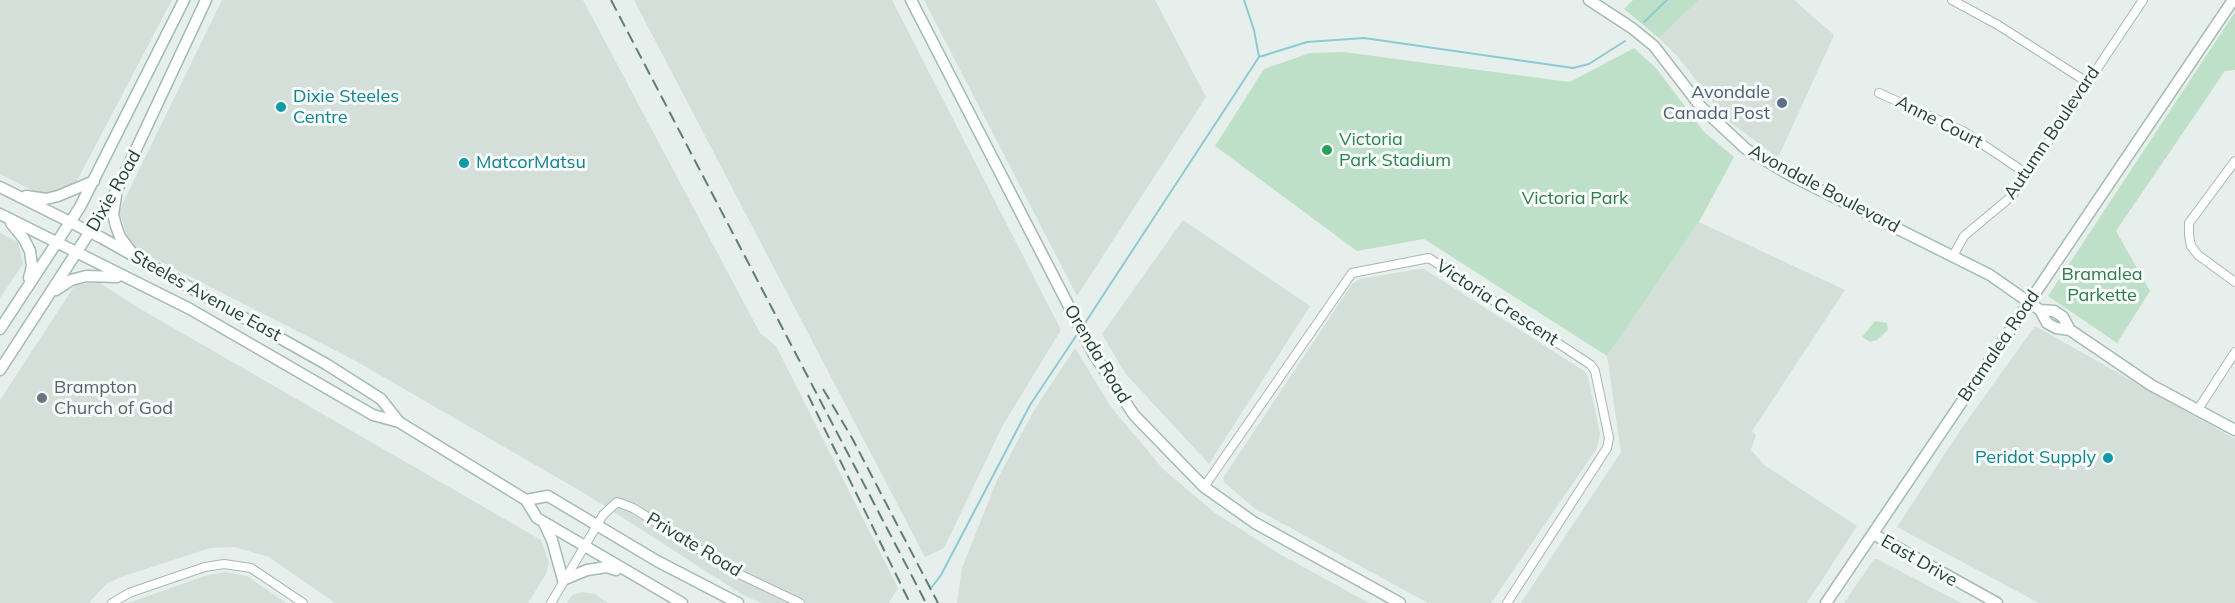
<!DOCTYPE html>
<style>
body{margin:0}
canvas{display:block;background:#e6efeb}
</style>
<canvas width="2235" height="603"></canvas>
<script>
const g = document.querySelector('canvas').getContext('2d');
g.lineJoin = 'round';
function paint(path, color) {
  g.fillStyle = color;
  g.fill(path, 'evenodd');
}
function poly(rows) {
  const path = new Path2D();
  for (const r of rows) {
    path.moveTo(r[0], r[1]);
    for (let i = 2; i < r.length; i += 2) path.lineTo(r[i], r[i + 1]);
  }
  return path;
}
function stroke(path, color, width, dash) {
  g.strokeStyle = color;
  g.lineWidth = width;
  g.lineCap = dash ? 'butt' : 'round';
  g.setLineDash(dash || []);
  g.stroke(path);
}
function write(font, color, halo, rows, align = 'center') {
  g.font = font + ' Mulish,sans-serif';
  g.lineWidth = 6;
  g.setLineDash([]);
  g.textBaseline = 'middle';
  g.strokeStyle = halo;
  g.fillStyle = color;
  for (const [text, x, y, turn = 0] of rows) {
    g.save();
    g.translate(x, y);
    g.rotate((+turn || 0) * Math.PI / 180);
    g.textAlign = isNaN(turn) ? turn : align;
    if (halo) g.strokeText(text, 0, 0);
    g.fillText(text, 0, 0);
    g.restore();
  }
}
const built = poly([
 [0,0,172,0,70,194,49,199,0,174],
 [222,0,583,0,760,333,776,346,898,588,889,603,761,603,743,595,589,496,354,360,130,246,119,211],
 [634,0,892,0,1061,330,1003,425,944,548,925,557],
 [924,0,1155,0,1206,97,1077,296],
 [1699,0,1794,0,1834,35,1778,158,1725,118,1678,57,1659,38],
 [1183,220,1310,306,1209,464,1125,373,1102,334],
 [1699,222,1845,290,1752,431,1756,435,1751,450,1764,465,1857,526,1807,603,1521,603,1621,452,1607,356],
 [0,233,18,242,23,264,0,298],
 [1419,269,1424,269,1584,371,1588,377,1600,434,1597,448,1491,603,1428,603,1254,508,1224,482,1223,478,1352,284,1360,279],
 [98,282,144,311,541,540,549,563,546,574,528,603,335,603,269,557,234,547,210,548,121,577,106,584,89,603,0,603,0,400,75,285],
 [2035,326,2235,439,2235,603,2039,603,1897,527,1959,432],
 [1075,348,1111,407,1163,469,1215,513,1278,553,1369,603,957,603,962,568,997,480,1033,412],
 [1874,559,1877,559,1961,603,1844,603],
 [225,572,247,576,286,603,128,603,208,575],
 [582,592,595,594,608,603,567,603,572,595]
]);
const green = poly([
 [1633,0,1699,0,1659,38,1624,9],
 [2235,12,2235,70,2225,71,2116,231,2150,291,2117,343,2048,296],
 [1634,48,1656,68,1704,132,1734,157,1699,222,1607,356,1424,239,1357,251,1215,146,1264,69,1310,53,1343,52,1570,82],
 [1875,321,1887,323,1888,330,1877,340,1870,342,1862,337]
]);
const stream = poly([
 [1244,0,1254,30,1259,57],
 [1644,22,1667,0],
 [1083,326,1259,57,1307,42,1364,38,1573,68,1589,64,1625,41],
 [932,587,941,575,1030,405,1078,333]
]);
const street = poly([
 [1952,0,1998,25,2087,82],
 [1879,93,1963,131,2027,174],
 [2235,161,2189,223,2189,235,2191,246,2198,255,2235,282],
 [1953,256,1964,236,2012,196,2143,0],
 [2197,411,2235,352],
 [1204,487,1352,273,1429,258,1591,365,1595,371,1609,438,1607,448,1507,603],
 [112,603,129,593,152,585,205,567,224,564,251,568,303,603],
 [551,603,603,515,617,502,633,508,737,573,800,603]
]);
const secondary = poly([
 [911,0,1093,353,1134,415,1204,487,1255,523,1400,603],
 [1589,0,1632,28,1654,46,1701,107,1746,149,1790,175,1990,275,2040,310,2047,323,2056,328,2070,330],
 [0,187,102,238,326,364,381,399,399,422],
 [26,196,46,199,58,196,94,181],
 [116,196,113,214,116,226,120,237,132,253],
 [0,214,190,309,373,415,399,422,526,500,537,518,682,603],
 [11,223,24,239,30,251,32,266,29,278],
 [56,290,71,280,86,276,117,277],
 [2040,310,2054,311,2063,317,2070,330,2151,385,2235,430],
 [0,329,80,207,184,0],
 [0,370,117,190,206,0],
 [526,500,548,496,657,561,738,603],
 [544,523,552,540,563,580,587,570,607,567,616,570],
 [1873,534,1997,603],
 [1826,603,2233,0]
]);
const rail = poly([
 [611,0,926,603],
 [823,389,852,438,938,603],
 [808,395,910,603]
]);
const markers = [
 [1782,103,6,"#5c6f8a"],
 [281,107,6,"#0f9aa8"],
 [1327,150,6,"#2e9e5b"],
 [464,163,6,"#0f9aa8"],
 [42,398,6,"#6b7280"],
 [2108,458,6,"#0f9aa8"]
];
const serviceNames = [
 ["Avondale",1770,93],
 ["Canada Post",1770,114]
];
const cultureNames = [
 ["Dixie Steeles",293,97],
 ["Centre",293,118],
 ["MatcorMatsu",476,163],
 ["Peridot Supply",2096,458,"right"]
];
const streetNames = [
 ["Anne Court",1939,122,27],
 ["Autumn Boulevard",2052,133,-56],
 ["Avondale Boulevard",1824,189,28],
 ["Dixie Road",114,191,-60],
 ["Steeles Avenue East",206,296,29],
 ["Victoria Crescent",1497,303,33],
 ["Bramalea Road",1999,346,-56],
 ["Orenda Road",1097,354,59],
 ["Private Road",694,545,31],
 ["East Drive",1919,561,30]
];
const leisureNames = [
 ["Victoria",1339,140],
 ["Park Stadium",1339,161]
];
const parkNames = [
 ["Victoria Park",1575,199],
 ["Bramalea",2102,275],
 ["Parkette",2102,296]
];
const worshipNames = [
 ["Brampton",54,388],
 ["Church of God",54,409]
];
paint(built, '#d4dfda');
paint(green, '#bfe0c8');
stroke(stream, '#8ec9d4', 2);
stroke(street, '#a8b8b2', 10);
stroke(secondary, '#a4bbb3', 13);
stroke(street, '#fff', 8);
stroke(secondary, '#fff', 10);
stroke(rail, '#5f7d75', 2, [12, 6]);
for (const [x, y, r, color] of markers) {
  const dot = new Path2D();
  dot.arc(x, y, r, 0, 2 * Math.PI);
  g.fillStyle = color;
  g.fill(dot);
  stroke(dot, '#f7fbf9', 2);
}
write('18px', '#4e5e75', '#f7fbf9', serviceNames, 'right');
write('18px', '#0d838f', '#f7fbf9', cultureNames, 'left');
write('18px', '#24423a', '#f7fbf9', streetNames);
write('18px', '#27864d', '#f7fbf9', leisureNames, 'left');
write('18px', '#2d7a4b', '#f7fbf9', parkNames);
write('18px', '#5b616d', '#f7fbf9', worshipNames, 'left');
</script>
